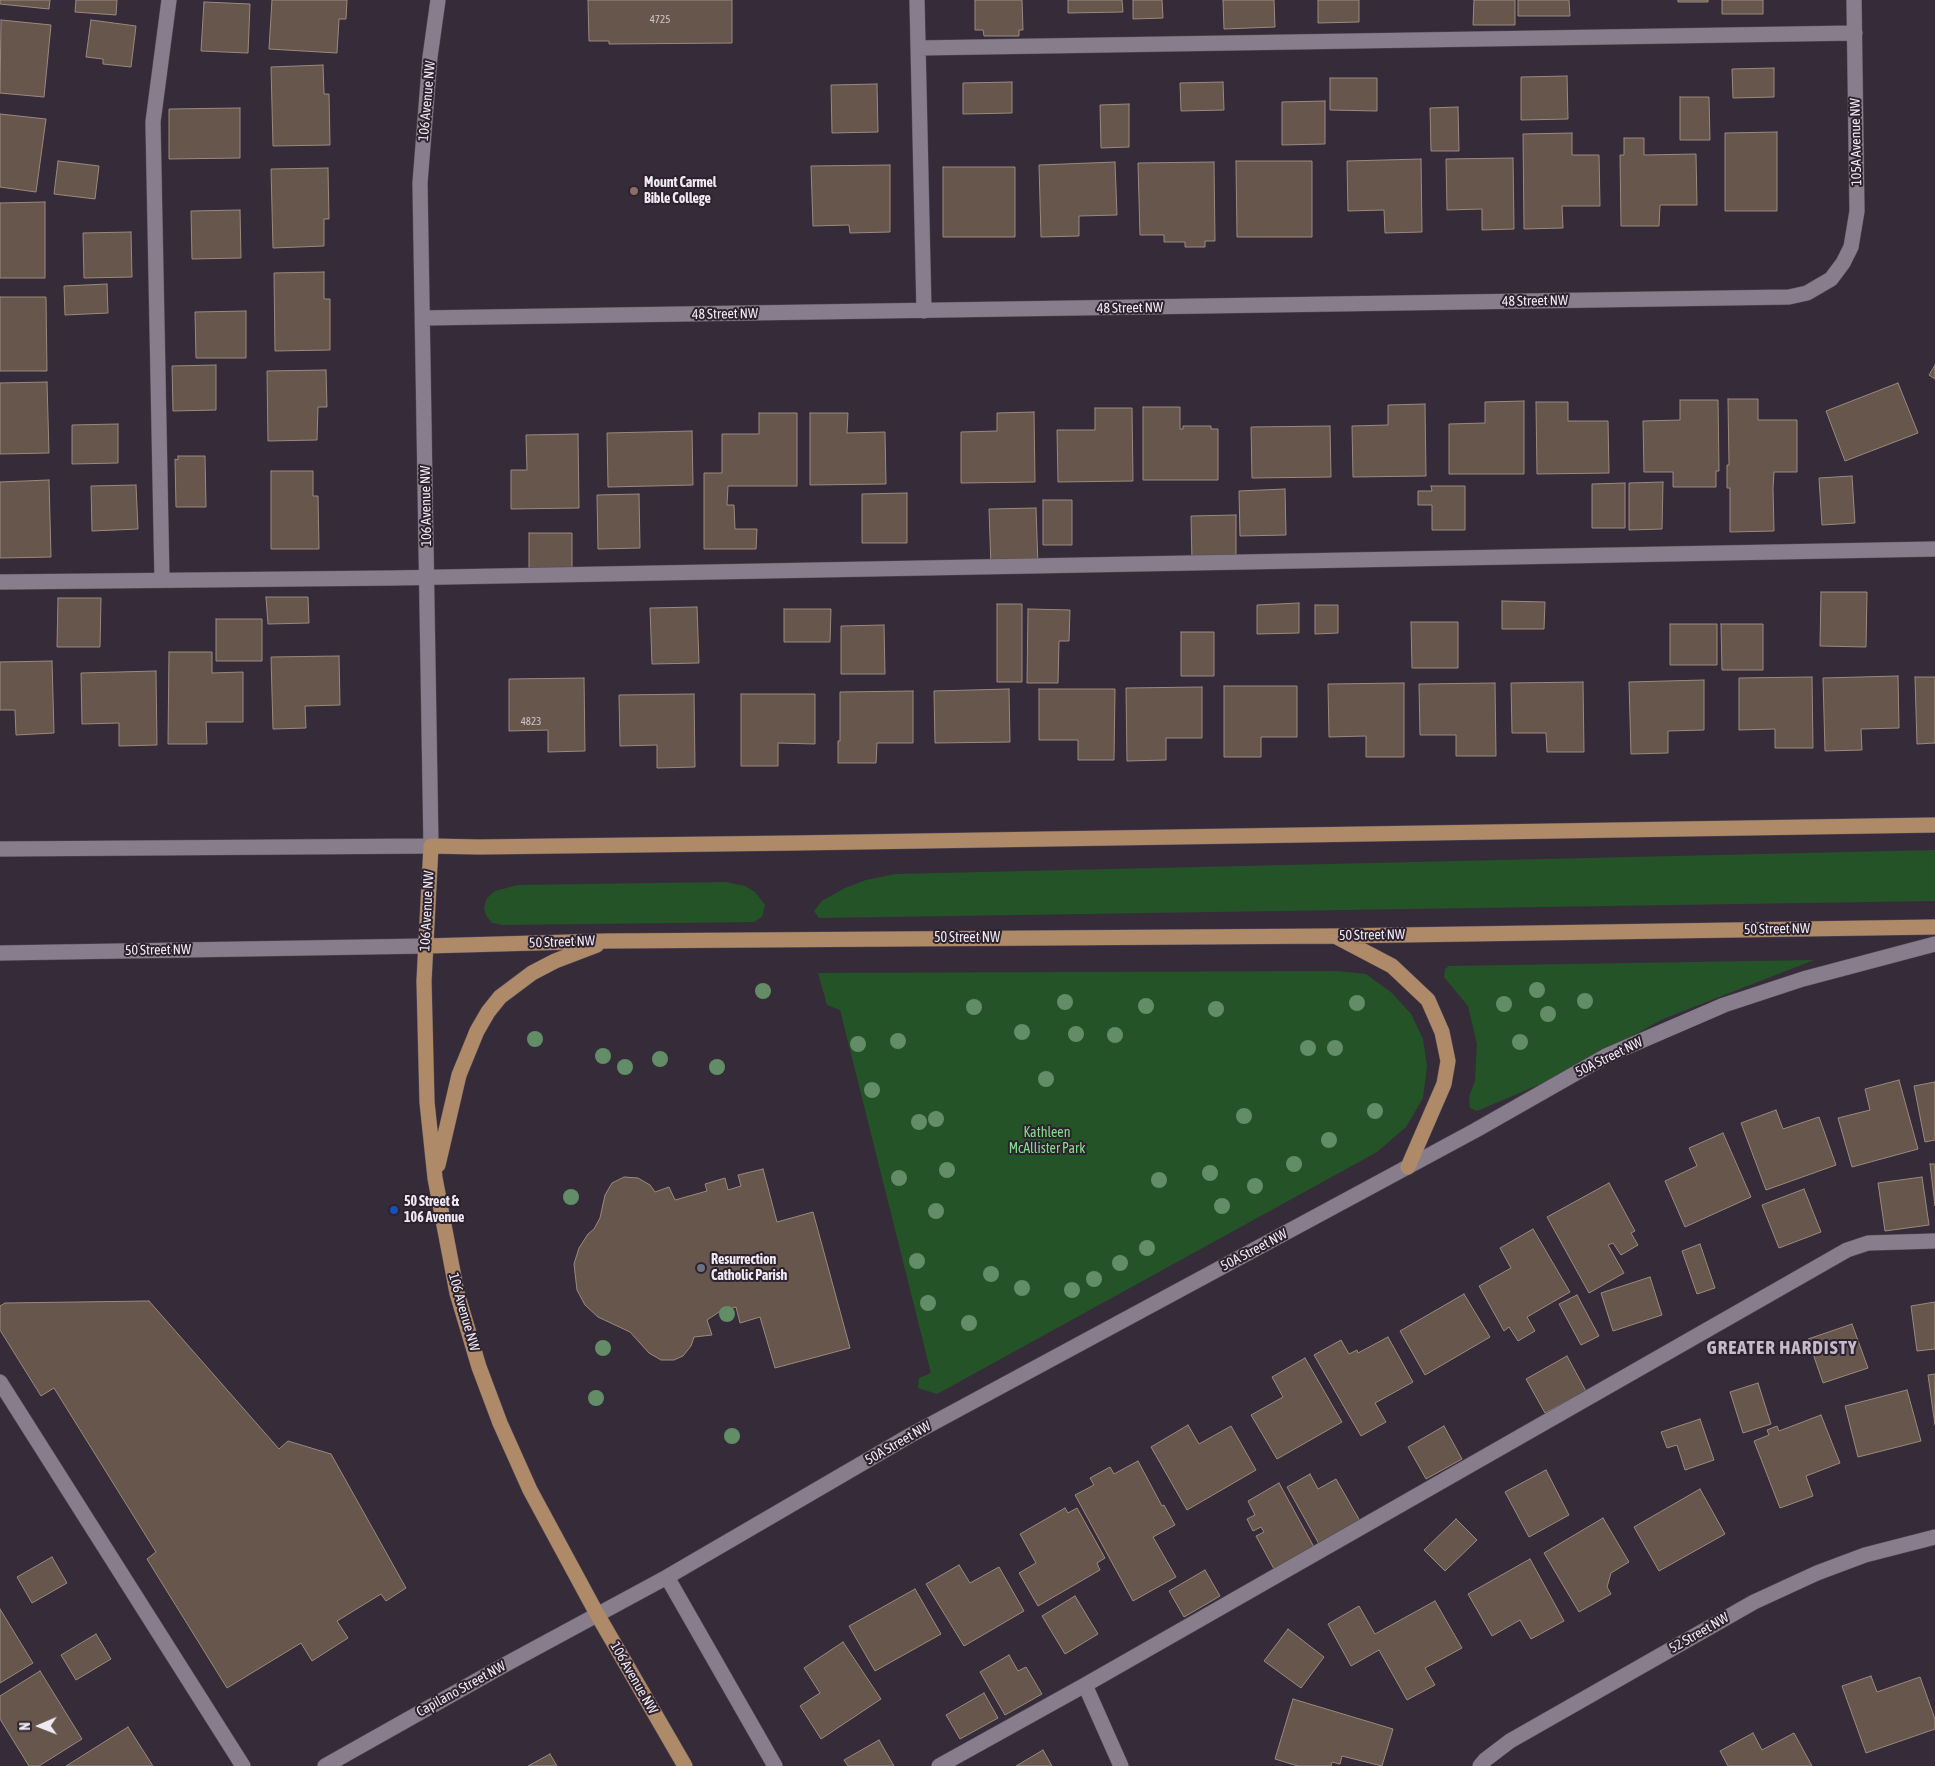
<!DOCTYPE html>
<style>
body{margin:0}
#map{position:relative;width:1935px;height:1766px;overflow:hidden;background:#362c39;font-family:"Asap Condensed",sans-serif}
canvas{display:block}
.north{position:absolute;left:15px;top:1701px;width:50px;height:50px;-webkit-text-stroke:4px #2c222f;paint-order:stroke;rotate:269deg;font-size:14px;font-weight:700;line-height:20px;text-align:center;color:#efe9f1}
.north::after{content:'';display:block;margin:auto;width:18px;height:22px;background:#efe9f1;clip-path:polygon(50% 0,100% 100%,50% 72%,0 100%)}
</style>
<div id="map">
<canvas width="1935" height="1766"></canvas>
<div class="north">N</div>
</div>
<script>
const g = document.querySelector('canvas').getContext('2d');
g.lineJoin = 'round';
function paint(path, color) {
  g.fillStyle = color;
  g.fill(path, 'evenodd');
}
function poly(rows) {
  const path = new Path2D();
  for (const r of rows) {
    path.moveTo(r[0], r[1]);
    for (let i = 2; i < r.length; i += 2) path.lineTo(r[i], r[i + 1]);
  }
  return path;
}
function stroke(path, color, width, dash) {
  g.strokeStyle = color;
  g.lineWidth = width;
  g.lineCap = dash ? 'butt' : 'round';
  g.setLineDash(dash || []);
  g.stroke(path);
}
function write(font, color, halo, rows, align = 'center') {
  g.font = font + ' "Asap Condensed",sans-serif';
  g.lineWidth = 4;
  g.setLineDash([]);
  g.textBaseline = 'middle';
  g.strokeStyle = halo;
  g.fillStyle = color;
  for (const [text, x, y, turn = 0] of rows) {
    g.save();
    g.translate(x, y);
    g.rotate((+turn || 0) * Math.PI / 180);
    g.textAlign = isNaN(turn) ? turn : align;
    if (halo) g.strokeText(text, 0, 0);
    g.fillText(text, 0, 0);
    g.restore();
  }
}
const green = poly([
 [1935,850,1935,901,819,918,814,911,822,901,845,888,866,880,896,874],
 [726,882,745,886,755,892,765,905,762,917,754,922,503,925,492,923,486,915,484,907,487,898,495,891,518,885],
 [1814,960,1663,1019,1562,1075,1477,1111,1470,1108,1469,1097,1475,1081,1477,1044,1468,1006,1444,977,1445,969,1449,966],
 [1337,971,1366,974,1392,993,1411,1014,1423,1039,1427,1066,1423,1098,1406,1127,1377,1152,937,1394,918,1388,919,1378,931,1373,840,1010,827,1005,818,973]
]);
const building = poly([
 [0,0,50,0,49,9,0,4,0,0],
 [76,0,117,0,116,15,75,12,76,0],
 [272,0,347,0,346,19,339,19,337,53,269,49,272,0],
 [588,0,732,0,732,43,609,44,609,41,589,41,588,0],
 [975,0,1022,0,1023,30,1019,30,1019,36,984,36,983,30,975,30,975,0],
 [1068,0,1122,0,1123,12,1068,13,1068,0],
 [1133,0,1162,0,1163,18,1133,19,1133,0],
 [1223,0,1274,0,1275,27,1224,29,1223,0],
 [1318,0,1359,0,1359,22,1318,23,1318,0],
 [1474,0,1515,0,1515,25,1473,25,1474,0],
 [1518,0,1569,0,1570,16,1518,16,1518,0],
 [1678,0,1708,0,1708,2,1678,2,1678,0],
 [1722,0,1763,0,1763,14,1722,14,1722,0],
 [204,2,250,4,248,53,201,51,204,2],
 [1,20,51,25,44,97,0,93,1,20],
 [91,20,136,26,131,67,103,64,103,59,86,57,91,20],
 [323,65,324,94,329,94,330,145,273,146,271,67,323,65],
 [1774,68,1774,97,1733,98,1732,69,1774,68],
 [1567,76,1568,119,1521,120,1521,77,1567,76],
 [1330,78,1377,78,1377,111,1330,110,1330,78],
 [1012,82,1012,113,963,114,963,83,1012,82],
 [1223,82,1224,110,1181,111,1180,83,1223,82],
 [877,84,878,132,832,133,831,85,877,84],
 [1680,97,1709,97,1710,140,1680,140,1680,97],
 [1325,101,1325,144,1282,145,1282,102,1325,101],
 [1129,104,1129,147,1101,148,1100,105,1129,104],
 [1458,107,1459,151,1431,151,1430,108,1458,107],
 [240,108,240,158,169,159,169,109,240,108],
 [0,114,46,119,36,192,0,187,0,114],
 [1777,132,1777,211,1725,211,1725,133,1777,132],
 [1572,133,1572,155,1599,155,1600,206,1562,206,1563,228,1524,229,1523,134,1572,133],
 [1624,138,1644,138,1644,155,1696,154,1697,205,1660,205,1659,226,1621,226,1620,155,1624,155,1624,138],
 [1513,158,1514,229,1482,230,1482,209,1447,210,1446,159,1513,158],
 [1421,159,1422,232,1385,233,1384,210,1348,211,1347,161,1421,159],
 [58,161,99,166,95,199,54,194,58,161],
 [1236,161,1312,161,1312,237,1237,237,1236,161],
 [1115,162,1117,215,1079,216,1079,236,1041,237,1039,165,1115,162],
 [1214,162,1215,241,1205,241,1205,247,1185,247,1185,242,1164,242,1164,235,1140,235,1138,163,1214,162],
 [890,165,890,232,850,233,849,225,813,226,811,166,890,165],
 [943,167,1015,167,1015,237,943,237,943,167],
 [328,168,329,219,324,219,324,246,273,248,271,169,328,168],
 [45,202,45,278,0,278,0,203,45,202],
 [240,210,241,258,192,259,191,211,240,210],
 [131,232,132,277,84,278,83,233,131,232],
 [324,272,324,299,330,299,330,350,275,351,274,273,324,272],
 [107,284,108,313,65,315,64,286,107,284],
 [0,297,46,297,47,371,0,371,0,297],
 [246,311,246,358,196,358,195,312,246,311],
 [216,365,216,410,173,411,172,366,216,365],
 [1935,365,1935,379,1929,375,1935,365],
 [326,370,327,407,318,407,317,440,268,441,267,371,326,370],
 [47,382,49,453,0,454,0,383,47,382],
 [1898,383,1918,433,1845,461,1826,411,1898,383],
 [1728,399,1758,399,1758,420,1797,420,1797,472,1774,472,1773,488,1774,531,1730,532,1730,488,1727,488,1727,465,1729,465,1728,399],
 [1680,400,1718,400,1719,471,1716,471,1716,487,1673,487,1673,472,1644,472,1643,421,1680,420,1680,400],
 [1524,401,1524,474,1449,474,1449,424,1485,423,1485,402,1524,401],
 [1536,402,1568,402,1568,421,1608,421,1609,473,1537,474,1536,402],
 [1425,404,1426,476,1353,477,1352,426,1388,425,1388,405,1425,404],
 [1143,407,1180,407,1180,429,1183,429,1183,426,1211,426,1211,429,1218,429,1218,480,1143,480,1143,407],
 [1095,408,1132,408,1133,481,1058,482,1057,430,1095,430,1095,408],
 [1034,412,1035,482,961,483,961,432,997,431,997,413,1034,412],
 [759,413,797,413,797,486,728,486,727,505,734,505,735,529,757,529,756,549,704,549,704,473,722,473,722,434,759,434,759,413],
 [810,413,848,413,847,433,885,432,886,484,810,485,810,413],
 [118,424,118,463,72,464,72,425,118,424],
 [1330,426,1331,477,1252,478,1251,427,1330,426],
 [692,431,693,485,608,487,607,433,692,431],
 [578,434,579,508,511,509,511,470,527,470,526,435,578,434],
 [178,456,205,456,206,507,176,507,175,459,178,460,178,456],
 [271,471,313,471,313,496,318,496,319,549,271,549,271,471],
 [1852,476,1855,523,1822,525,1819,478,1852,476],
 [49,480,51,557,0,558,0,482,49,480],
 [1663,482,1662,529,1629,530,1629,483,1663,482],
 [1625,483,1625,528,1592,528,1592,484,1625,483],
 [136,485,138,529,92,531,91,486,136,485],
 [1431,486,1465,486,1465,530,1432,530,1432,505,1418,505,1418,491,1432,491,1431,486],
 [1285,489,1286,535,1240,536,1239,491,1285,489],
 [907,493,907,543,862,543,862,494,907,493],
 [639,494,640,548,598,549,597,495,639,494],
 [1043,500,1072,500,1072,545,1043,545,1043,500],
 [1036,508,1038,566,991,567,989,509,1036,508],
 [1236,515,1236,562,1192,563,1191,516,1236,515],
 [529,533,572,533,572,568,529,569,529,533],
 [1821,592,1867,592,1866,647,1820,646,1821,592],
 [266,597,308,597,309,623,268,624,266,597],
 [58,598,101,598,100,647,57,647,58,598],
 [1502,601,1545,602,1544,629,1502,629,1502,601],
 [1299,603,1299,633,1257,634,1257,605,1299,603],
 [997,604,1022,604,1022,682,997,682,997,604],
 [1315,605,1338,605,1338,633,1315,634,1315,605],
 [697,607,699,663,652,664,650,608,697,607],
 [784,609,831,609,830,642,784,642,784,609],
 [1028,609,1070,610,1069,641,1059,641,1058,683,1027,683,1028,609],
 [216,619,262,619,262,661,216,661,216,619],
 [1411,622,1458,622,1458,668,1412,668,1411,622],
 [1670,624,1717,624,1717,665,1670,665,1670,624],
 [1721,624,1763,624,1763,670,1722,670,1721,624],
 [884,625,885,674,841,674,841,626,884,625],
 [1181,632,1214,632,1214,676,1181,676,1181,632],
 [169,652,212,652,212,673,243,672,243,722,206,722,207,744,168,744,169,652],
 [339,656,340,705,305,706,306,728,273,729,271,657,339,656],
 [52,661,54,733,16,735,15,710,0,710,0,662,52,661],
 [156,671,157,745,119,746,119,723,82,724,81,673,156,671],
 [1898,676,1899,728,1861,729,1862,750,1825,751,1823,678,1898,676],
 [1812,677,1813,748,1775,748,1775,729,1739,730,1739,678,1812,677],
 [1915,677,1935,677,1935,743,1917,744,1915,677],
 [584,678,585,751,548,752,548,730,509,731,509,679,584,678],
 [1704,680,1704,730,1668,731,1668,753,1631,754,1629,682,1704,680],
 [1583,682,1584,752,1547,752,1546,733,1512,733,1511,683,1583,682],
 [1404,683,1404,757,1366,757,1366,736,1329,737,1328,684,1404,683],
 [1495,683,1496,756,1456,756,1456,735,1420,735,1419,684,1495,683],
 [1224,686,1297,686,1297,737,1261,737,1261,757,1224,757,1224,686],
 [1202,687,1202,738,1166,738,1166,760,1127,761,1126,688,1202,687],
 [1009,689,1010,742,935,743,934,691,1009,689],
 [1039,689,1115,689,1114,760,1078,760,1078,740,1039,740,1039,689],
 [913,691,913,743,877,743,876,763,838,763,838,741,840,741,840,692,913,691],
 [694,694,695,767,657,768,657,745,620,746,619,695,694,694],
 [741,694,815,694,815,744,778,743,778,766,741,766,741,694],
 [1899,1080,1918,1149,1852,1167,1838,1118,1870,1110,1865,1089,1899,1080],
 [1935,1082,1935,1140,1925,1142,1914,1086,1935,1082],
 [1776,1110,1783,1129,1819,1117,1836,1165,1766,1190,1741,1123,1776,1110],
 [1723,1133,1751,1197,1685,1227,1665,1181,1697,1166,1689,1148,1723,1133],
 [1930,1164,1935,1164,1935,1206,1930,1164],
 [763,1169,777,1222,813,1212,850,1348,775,1368,760,1317,740,1323,736,1307,719,1312,707,1320,712,1335,694,1337,691,1346,683,1356,674,1360,661,1360,649,1353,630,1332,598,1317,585,1305,577,1290,574,1264,579,1248,588,1234,594,1229,600,1218,605,1195,612,1183,624,1177,638,1178,650,1185,655,1192,669,1187,675,1200,707,1191,705,1184,725,1178,728,1190,741,1186,738,1175,763,1169],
 [1922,1177,1929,1225,1885,1231,1878,1183,1922,1177],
 [1609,1183,1635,1231,1631,1233,1638,1245,1621,1255,1613,1243,1608,1245,1624,1273,1589,1293,1547,1217,1609,1183],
 [1804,1189,1821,1232,1779,1248,1762,1205,1804,1189],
 [1533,1229,1570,1292,1527,1317,1535,1331,1518,1341,1509,1327,1504,1331,1479,1286,1511,1268,1500,1248,1533,1229],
 [1700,1244,1715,1288,1697,1294,1682,1251,1700,1244],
 [1650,1277,1662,1315,1613,1331,1601,1293,1650,1277],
 [1464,1294,1490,1337,1425,1375,1400,1331,1464,1294],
 [1577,1295,1599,1336,1581,1345,1559,1304,1577,1295],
 [149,1301,279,1449,288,1441,331,1454,406,1588,386,1601,381,1594,337,1621,348,1638,312,1661,301,1643,227,1688,147,1559,156,1552,54,1388,41,1396,0,1330,0,1306,5,1303,149,1301],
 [1935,1302,1935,1349,1917,1351,1911,1306,1935,1302],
 [1852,1324,1868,1368,1823,1383,1808,1339,1852,1324],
 [1388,1337,1413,1382,1375,1403,1386,1422,1361,1436,1314,1355,1341,1340,1349,1354,1357,1350,1358,1353,1388,1337],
 [1567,1356,1586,1391,1545,1413,1526,1379,1567,1356],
 [1305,1358,1342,1422,1277,1459,1251,1415,1283,1397,1272,1377,1305,1358],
 [1935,1374,1935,1425,1928,1375,1935,1374],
 [1758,1383,1771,1424,1743,1433,1730,1392,1758,1383],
 [1907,1390,1921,1441,1858,1457,1845,1406,1907,1390],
 [1821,1415,1840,1463,1806,1476,1813,1496,1780,1508,1754,1441,1769,1435,1767,1430,1777,1426,1779,1431,1821,1415],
 [1700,1419,1714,1460,1685,1470,1677,1445,1667,1448,1661,1432,1700,1419],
 [1188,1425,1199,1444,1231,1426,1256,1470,1187,1510,1151,1447,1188,1425],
 [1444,1426,1462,1459,1426,1479,1408,1447,1444,1426],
 [1138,1461,1162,1506,1164,1505,1175,1525,1153,1537,1176,1577,1133,1601,1075,1495,1094,1485,1090,1478,1110,1467,1114,1474,1138,1461],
 [1546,1470,1569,1515,1529,1537,1505,1492,1546,1470],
 [1310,1474,1318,1489,1336,1479,1360,1521,1319,1544,1287,1487,1310,1474],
 [1279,1483,1314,1547,1274,1569,1256,1536,1264,1532,1261,1527,1253,1531,1247,1519,1255,1515,1248,1501,1279,1483],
 [1700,1489,1725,1534,1659,1571,1634,1527,1700,1489],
 [1065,1508,1068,1513,1077,1508,1105,1558,1097,1563,1100,1570,1038,1606,1019,1573,1036,1563,1020,1534,1065,1508],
 [1603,1518,1629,1562,1611,1573,1607,1587,1611,1594,1579,1612,1544,1553,1603,1518],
 [1456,1519,1477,1540,1445,1571,1424,1550,1456,1519],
 [52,1557,67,1583,32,1603,17,1577,52,1557],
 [1530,1559,1564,1621,1531,1639,1520,1620,1492,1636,1468,1594,1530,1559],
 [959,1565,970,1583,999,1567,1024,1611,964,1646,926,1584,959,1565],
 [1205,1570,1220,1596,1184,1617,1169,1591,1205,1570],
 [915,1589,941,1634,875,1671,849,1626,915,1589],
 [1075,1596,1098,1634,1065,1654,1042,1616,1075,1596],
 [1435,1601,1462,1648,1425,1668,1435,1685,1407,1700,1379,1650,1351,1666,1328,1624,1359,1606,1375,1634,1435,1601],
 [0,1609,33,1663,0,1683,0,1609],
 [1288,1629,1324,1657,1301,1688,1264,1661,1288,1629],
 [96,1634,111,1659,76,1680,61,1655,96,1634],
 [843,1642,881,1699,821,1739,800,1706,820,1693,804,1668,843,1642],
 [1009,1655,1018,1671,1026,1667,1042,1694,1005,1715,980,1672,1009,1655],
 [40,1671,82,1739,39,1766,29,1766,0,1719,0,1696,40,1671],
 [1871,1676,1877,1692,1920,1677,1935,1719,1935,1729,1866,1753,1842,1686,1871,1676],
 [984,1693,998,1718,960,1739,946,1715,984,1693],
 [1293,1699,1393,1729,1382,1766,1342,1756,1340,1764,1332,1762,1331,1766,1298,1766,1275,1759,1293,1699],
 [128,1727,153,1766,66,1766,128,1727],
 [1753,1733,1762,1750,1794,1733,1812,1766,1728,1766,1720,1751,1753,1733],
 [879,1740,894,1766,848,1766,844,1760,879,1740],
 [1043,1750,1052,1766,1016,1766,1043,1750],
 [550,1754,557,1766,528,1766,550,1754]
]);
const minor = poly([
 [917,0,924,311],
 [918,48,1855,33],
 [423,318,1789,297,1807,293,1831,279,1843,263,1851,247,1857,211,1854,0],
 [162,580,153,122,169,0],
 [0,582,392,578,1935,549],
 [0,849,431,846,420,183,430,57,438,0],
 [0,953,426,946],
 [0,1382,243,1766],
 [667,1577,775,1766],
 [1085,1685,1121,1766],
 [325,1766,508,1663,667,1577,909,1436,1476,1130,1606,1056,1724,1005,1803,979,1935,944],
 [939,1766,1085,1685,1847,1250,1868,1243,1935,1241],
 [1480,1766,1485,1760,1510,1741,1754,1602,1817,1573,1865,1555,1935,1537]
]);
const major = poly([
 [1335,936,1392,966,1428,1000,1442,1032,1448,1061,1444,1084,1408,1167],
 [426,946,607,941,1334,936,1935,927],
 [438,1165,459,1075,477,1031,488,1012,500,997,532,973,555,961,597,945],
 [685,1766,597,1614,530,1490,500,1423,479,1367,457,1293,435,1178,427,1102,424,981,431,846,479,847,795,843,1935,825]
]);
const trees = [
 [1537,990],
 [763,991],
 [1585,1001],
 [1065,1002],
 [1357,1003],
 [1504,1004],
 [1146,1006],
 [974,1007],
 [1216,1009],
 [1548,1014],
 [1022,1032],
 [1076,1034],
 [1115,1035],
 [535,1039],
 [898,1041],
 [1520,1042],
 [858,1044],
 [1308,1048],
 [1335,1048],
 [603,1056],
 [660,1059],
 [625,1067],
 [717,1067],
 [1046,1079],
 [872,1090],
 [1375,1111],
 [1244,1116],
 [936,1119],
 [919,1122],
 [1329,1140],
 [1294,1164],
 [947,1170],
 [1210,1173],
 [899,1178],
 [1159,1180],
 [1255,1186],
 [571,1197],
 [1222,1206],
 [936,1211],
 [1147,1248],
 [917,1261],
 [1120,1263],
 [991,1274],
 [1094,1279],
 [1022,1288],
 [1072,1290],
 [928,1303],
 [727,1314],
 [969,1323],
 [603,1348],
 [596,1398],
 [732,1436]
];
const markers = [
 [634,191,5,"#8d6e63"],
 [394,1210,5,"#1a4fb4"],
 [701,1268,5,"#6b7280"]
];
const numberNames = [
 ["4725",660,20],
 ["4823",531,722]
];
const streetNames = [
 ["106 Avenue NW",427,101,-85],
 ["105A Avenue NW",1856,142,-91],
 ["48 Street NW",1535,301,-1],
 ["48 Street NW",1130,308,-1],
 ["48 Street NW",725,314,-1],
 ["106 Avenue NW",426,506,-91],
 ["106 Avenue NW",427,911,-87],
 ["50 Street NW",1777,929,-1],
 ["50 Street NW",1372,935,-1],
 ["50 Street NW",967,938],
 ["50 Street NW",562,942,-2],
 ["50 Street NW",158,950,-1],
 ["50A Street NW",1609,1057,-26],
 ["50A Street NW",1254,1250,-28],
 ["106 Avenue NW",464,1312,74],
 ["50A Street NW",898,1443,-30],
 ["52 Street NW",1699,1633,-30],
 ["106 Avenue NW",634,1678,60],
 ["Capilano Street NW",461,1689,-29]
];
const poiNames = [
 ["Mount Carmel",644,183],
 ["Bible College",644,199],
 ["50 Street &",404,1202],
 ["106 Avenue",404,1218],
 ["Resurrection",711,1260],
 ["Catholic Parish",711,1276]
];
const parkNames = [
 ["Kathleen",1047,1133],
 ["McAllister Park",1047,1149]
];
const districtNames = [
 ["GREATER HARDISTY",1782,1348]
];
paint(green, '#245328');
paint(building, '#66564c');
stroke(building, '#9b897e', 1);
stroke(minor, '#544b57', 16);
stroke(major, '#544b57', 16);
stroke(minor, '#887d8d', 15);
stroke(major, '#af8a68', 15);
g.fillStyle = '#628d66';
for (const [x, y] of trees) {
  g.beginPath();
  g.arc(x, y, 8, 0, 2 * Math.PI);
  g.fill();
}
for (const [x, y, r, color] of markers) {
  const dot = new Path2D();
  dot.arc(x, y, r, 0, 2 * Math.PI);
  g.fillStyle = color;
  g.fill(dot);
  stroke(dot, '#2c222f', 2);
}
write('11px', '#cdc4c8', null, numberNames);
write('14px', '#efe9f1', '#2c222f', streetNames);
write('bold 14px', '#efe9f1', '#2c222f', poiNames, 'left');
write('14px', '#86dd8b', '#2c222f', parkNames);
g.letterSpacing = '1px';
write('bold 19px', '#c5b9ca', '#2c222f', districtNames);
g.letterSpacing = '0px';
</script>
